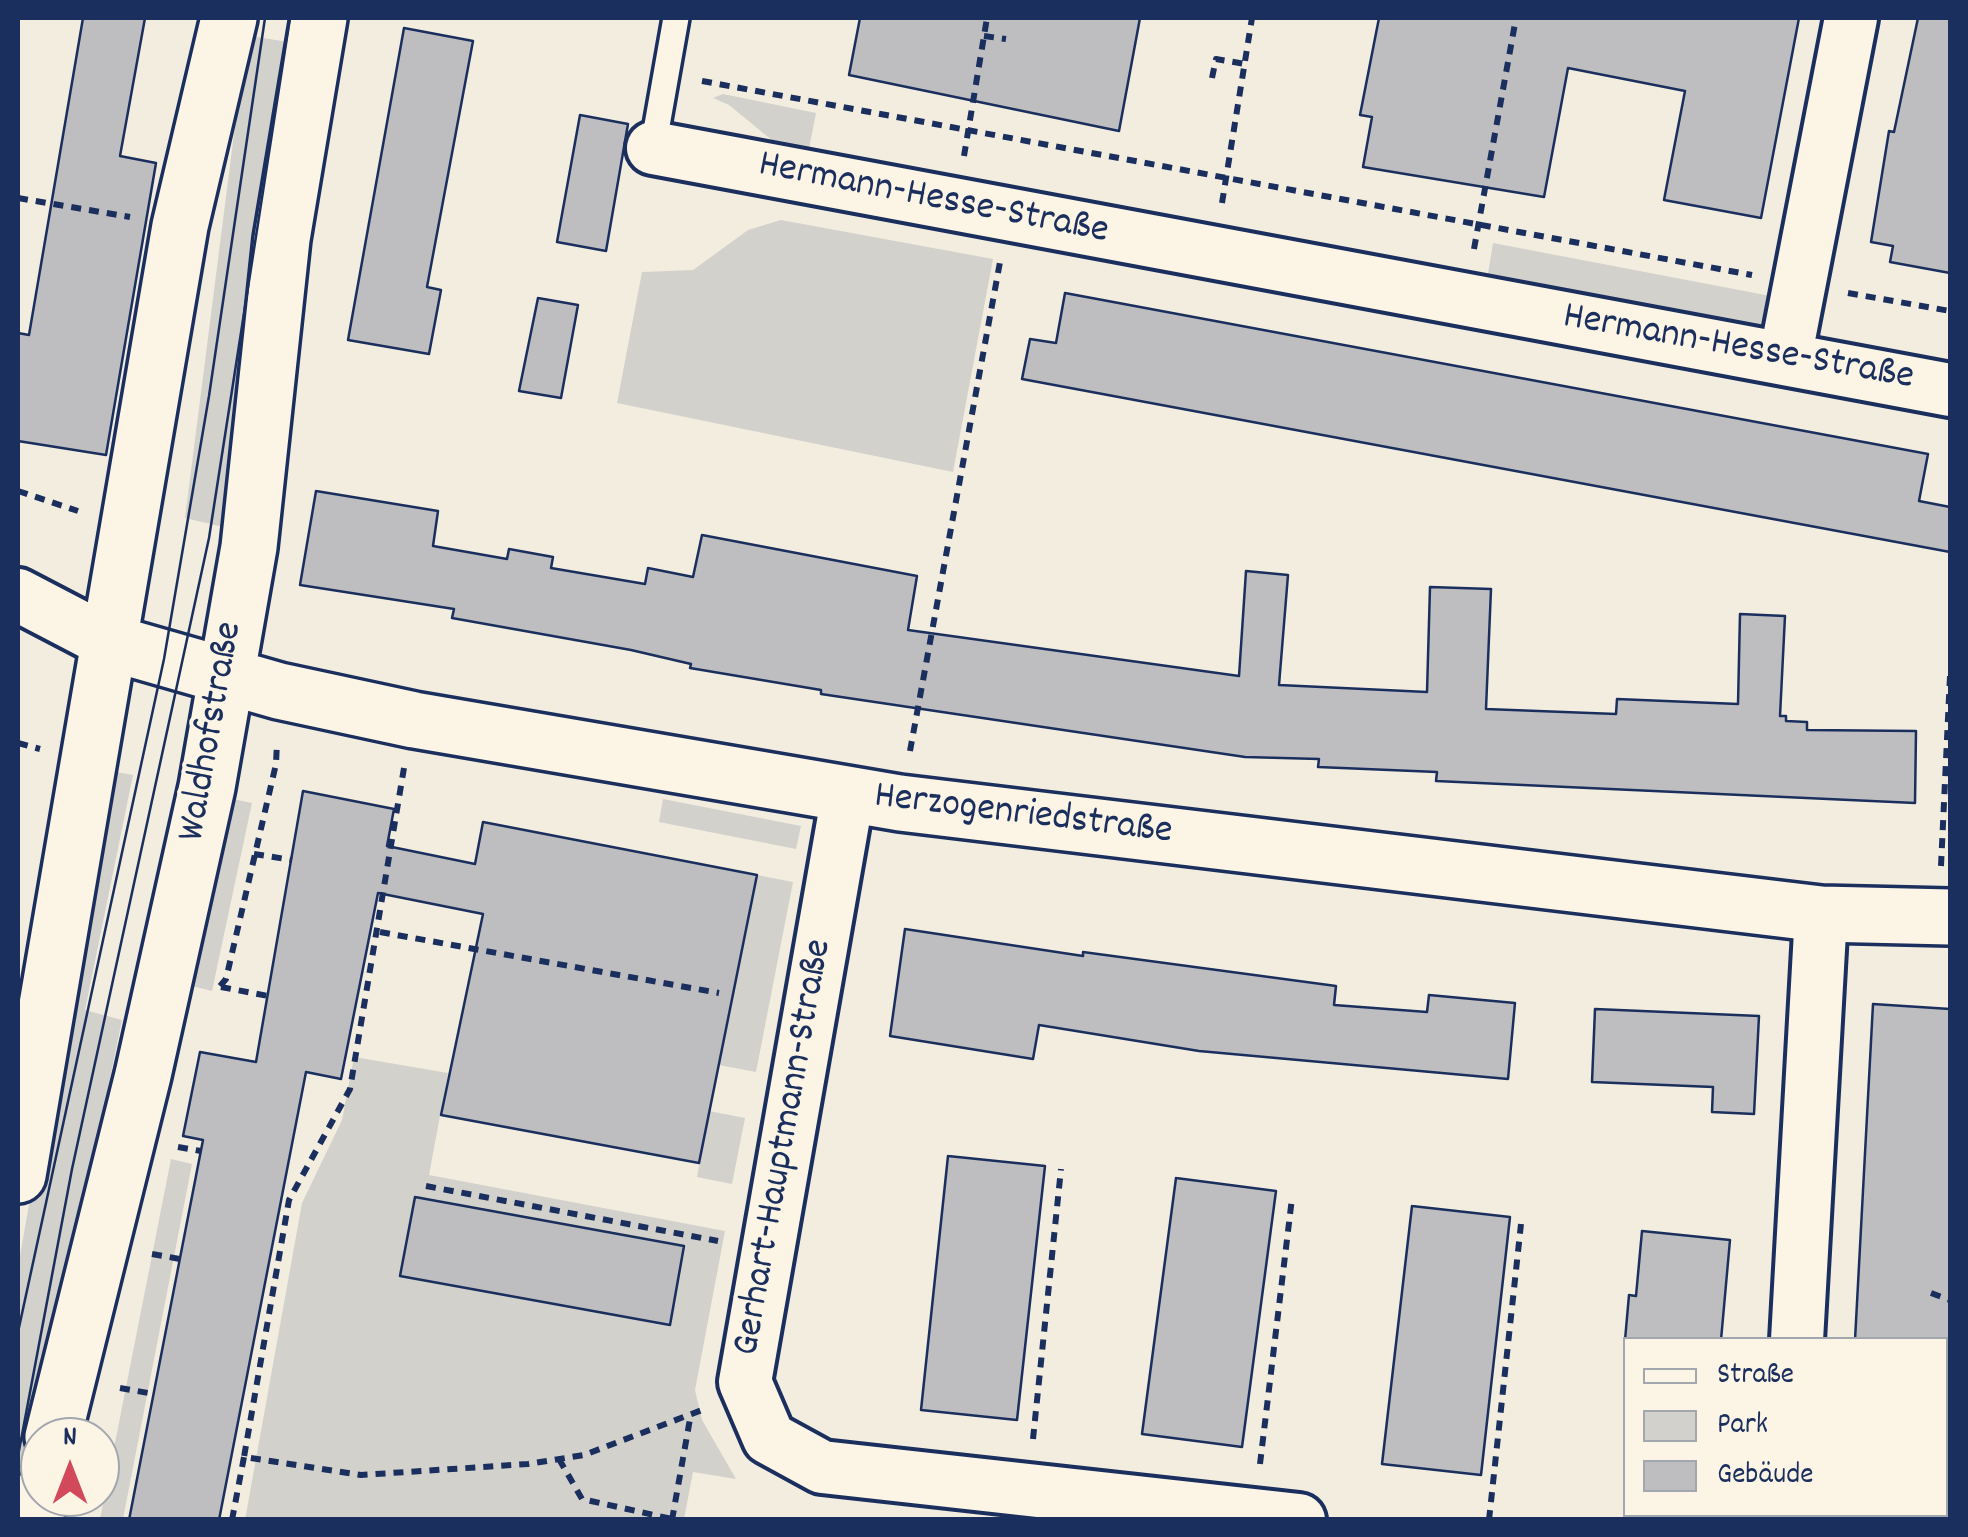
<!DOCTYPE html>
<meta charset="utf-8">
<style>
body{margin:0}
#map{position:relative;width:1968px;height:1537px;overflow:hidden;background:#f3ede0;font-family:Dekko,sans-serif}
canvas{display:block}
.frame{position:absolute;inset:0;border:20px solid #1b2f5e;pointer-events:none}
.legend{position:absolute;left:1623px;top:1337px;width:325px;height:180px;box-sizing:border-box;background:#fcf5e5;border:2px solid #a2a6af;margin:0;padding:12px 18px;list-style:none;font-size:30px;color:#1b2f5e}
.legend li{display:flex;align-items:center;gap:20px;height:50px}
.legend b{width:50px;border:2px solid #a2a6af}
.north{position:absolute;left:20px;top:1417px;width:100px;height:100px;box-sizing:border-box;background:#fcf5e5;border:2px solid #a2a6af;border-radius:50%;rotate:0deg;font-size:28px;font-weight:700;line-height:40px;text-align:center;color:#1b2f5e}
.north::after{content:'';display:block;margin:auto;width:35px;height:45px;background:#d1495b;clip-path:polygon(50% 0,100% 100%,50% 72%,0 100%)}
</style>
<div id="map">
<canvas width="1968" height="1537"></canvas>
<div class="frame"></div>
<ul class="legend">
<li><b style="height:12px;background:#fcf5e5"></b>Straße</li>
<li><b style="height:28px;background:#d3d1cc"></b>Park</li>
<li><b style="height:28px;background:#bebec0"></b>Gebäude</li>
</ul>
<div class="north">N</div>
</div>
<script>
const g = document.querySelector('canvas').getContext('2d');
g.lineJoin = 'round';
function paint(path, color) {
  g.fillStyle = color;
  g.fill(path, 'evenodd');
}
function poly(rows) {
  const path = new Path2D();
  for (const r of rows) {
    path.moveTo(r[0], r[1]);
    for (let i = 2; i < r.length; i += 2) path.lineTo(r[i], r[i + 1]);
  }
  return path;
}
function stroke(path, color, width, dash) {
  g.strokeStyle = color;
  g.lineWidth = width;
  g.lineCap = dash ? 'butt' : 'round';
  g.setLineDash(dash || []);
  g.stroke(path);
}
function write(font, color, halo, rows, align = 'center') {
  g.font = font + ' Dekko,sans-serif';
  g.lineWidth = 8;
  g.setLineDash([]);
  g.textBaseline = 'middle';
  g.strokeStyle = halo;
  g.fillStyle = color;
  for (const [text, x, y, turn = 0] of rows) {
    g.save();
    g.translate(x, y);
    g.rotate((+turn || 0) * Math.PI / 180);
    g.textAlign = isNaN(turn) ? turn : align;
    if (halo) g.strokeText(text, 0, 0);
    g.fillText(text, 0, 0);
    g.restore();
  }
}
const green = poly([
 [252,36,293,43,236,530,185,518,235,126],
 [723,94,816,113,807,159,784,150,729,105,713,98],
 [781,220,993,259,953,472,617,403,642,272,693,270,748,230],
 [1493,243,1781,298,1775,334,1487,280],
 [105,770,133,775,85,1010,122,1020,18,1520,18,1267],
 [233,799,252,803,212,991,192,986],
 [663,799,801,826,796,849,659,822],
 [757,875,793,882,756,1072,719,1065],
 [354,1057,448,1073,429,1175,725,1231,695,1390,702,1420,736,1479,693,1472,684,1519,245,1520,302,1203,342,1120],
 [709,1111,745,1118,732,1184,697,1177],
 [171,1159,192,1164,123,1519,100,1519]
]);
const building = poly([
 [83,18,145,18,120,156,156,163,106,455,18,441,18,333,29,335,83,18],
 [860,18,1140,18,1119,131,849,75,860,18],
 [1379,18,1799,18,1761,218,1664,200,1685,91,1568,68,1544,197,1363,167,1372,117,1360,115,1379,18],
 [1918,18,1950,18,1950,273,1890,262,1893,246,1871,242,1889,131,1894,132,1918,18],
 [404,28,473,41,427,287,441,290,429,354,348,340,404,28],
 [580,115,628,124,606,251,557,242,580,115],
 [1065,293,1928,454,1919,501,1950,507,1950,552,1022,379,1030,339,1056,343,1065,293],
 [538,298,578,305,561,398,519,391,538,298],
 [316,491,438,511,433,546,507,559,509,549,553,557,551,568,645,584,648,568,693,577,702,535,917,576,908,630,1239,676,1246,571,1288,575,1279,685,1427,692,1430,587,1491,589,1486,709,1616,714,1617,699,1738,704,1740,614,1785,616,1780,716,1786,716,1786,721,1807,722,1807,730,1916,731,1915,803,1436,781,1437,772,1318,767,1319,759,1245,757,821,694,821,690,690,668,691,664,631,650,452,618,454,609,300,585,316,491],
 [303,791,394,809,387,846,475,864,483,822,757,875,699,1163,441,1115,483,914,378,893,341,1079,306,1072,219,1520,129,1520,203,1140,183,1136,200,1052,256,1062,303,791],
 [905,929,1083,956,1083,952,1336,986,1334,1005,1427,1012,1429,995,1515,1003,1508,1079,1199,1051,1039,1025,1033,1059,890,1036,905,929],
 [1873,1004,1950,1009,1950,1340,1855,1340,1873,1004],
 [1595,1009,1759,1016,1754,1114,1712,1112,1713,1087,1592,1082,1595,1009],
 [948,1156,1045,1166,1017,1420,921,1410,948,1156],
 [1176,1178,1276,1191,1242,1447,1142,1434,1176,1178],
 [415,1197,684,1246,670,1325,400,1276,415,1197],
 [1412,1206,1510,1217,1481,1475,1382,1464,1412,1206],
 [1642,1231,1730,1240,1721,1340,1625,1340,1629,1295,1636,1296,1642,1231]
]);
const path = poly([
 [984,36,1006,39],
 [1212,78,1216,59,1245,64],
 [702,81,1752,275],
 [964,156,987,18],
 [18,198,130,217],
 [1222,203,1252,18],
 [1474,249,1516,18],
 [1848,293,1950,311],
 [18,491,78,511],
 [18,743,40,749],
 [910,751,1000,262],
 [404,768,350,1089,289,1200,244,1457,361,1475,528,1464,584,1455,702,1410],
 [254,854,292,860],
 [1941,866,1950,676],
 [380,932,719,993],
 [220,986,226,979,276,764,277,742],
 [221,987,268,996],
 [178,1147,201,1151],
 [426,1186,718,1241],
 [152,1254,180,1259],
 [1931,1293,1950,1300],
 [120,1388,154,1394],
 [1033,1439,1061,1169],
 [559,1459,582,1499,672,1519],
 [1260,1464,1292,1198],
 [232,1520,244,1457],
 [672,1520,690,1419],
 [1489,1520,1521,1224]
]);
const lane = poly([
 [653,148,676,18]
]);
const street = poly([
 [653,148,1950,390],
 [1785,359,1851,18],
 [18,595,108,642],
 [848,794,745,1382,769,1438,822,1467,1299,1520],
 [1797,1340,1821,914],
 [1780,1520,1783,1514]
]);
const secondary = poly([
 [108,642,279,691,414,720,900,803,1821,914,1950,917],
 [18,1175,180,226,229,18],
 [53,1437,143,1075,207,787,249,547,282,239,319,18],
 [35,1520,40,1495]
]);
const tram = poly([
 [18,1332,164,659,209,396,265,18],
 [18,1456,72,1169,209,538,290,18]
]);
const streetNames = [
 ["Hermann-Hesse-Straße",933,201,11],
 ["Hermann-Hesse-Straße",1738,350,10],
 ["Waldhofstraße",214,732,-80],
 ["Herzogenriedstraße",1023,817,7],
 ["Gerhart-Hauptmann-Straße",786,1148,-80]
];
paint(green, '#d3d1cc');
paint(building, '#bebec0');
stroke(building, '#1b2f5e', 2.5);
stroke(lane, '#1b2f5e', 32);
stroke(street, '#1b2f5e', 60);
stroke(secondary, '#1b2f5e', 62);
stroke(path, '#1b2f5e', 6, [10, 8]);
stroke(lane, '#fcf5e5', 25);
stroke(street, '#fcf5e5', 52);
stroke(secondary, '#fcf5e5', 55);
stroke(tram, '#1b2f5e', 2.5);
write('40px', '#1b2f5e', '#fcf5e5', streetNames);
</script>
